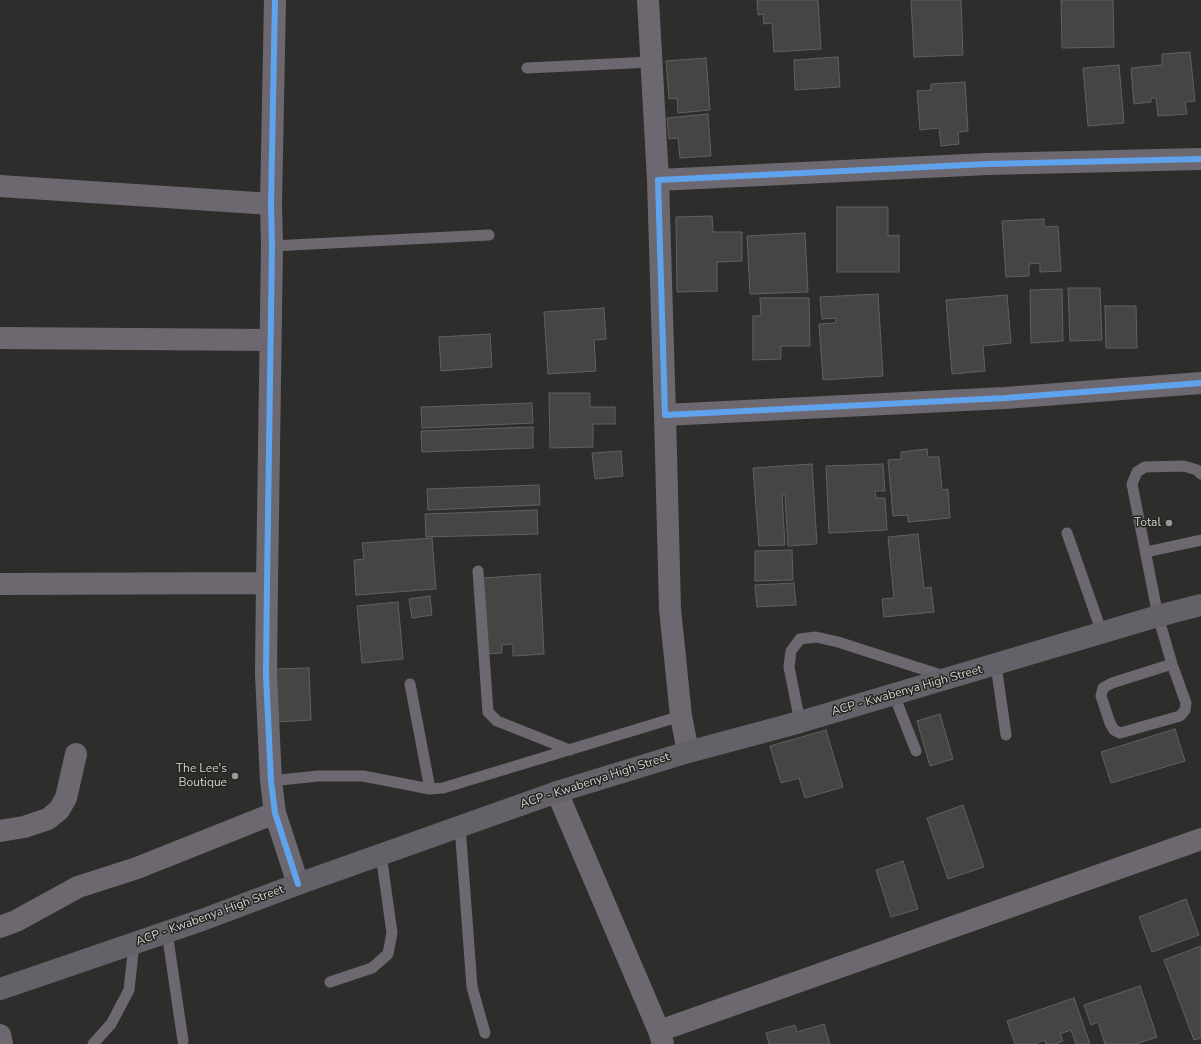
<!DOCTYPE html>
<style>
body{margin:0}
canvas{display:block;background:#2d2d2c}
</style>
<canvas width="1201" height="1044"></canvas>
<script>
const g = document.querySelector('canvas').getContext('2d');
g.lineJoin = 'round';
function paint(path, color) {
  g.fillStyle = color;
  g.fill(path, 'evenodd');
}
function poly(rows) {
  const path = new Path2D();
  for (const r of rows) {
    path.moveTo(r[0], r[1]);
    for (let i = 2; i < r.length; i += 2) path.lineTo(r[i], r[i + 1]);
  }
  return path;
}
function stroke(path, color, width, dash) {
  g.strokeStyle = color;
  g.lineWidth = width;
  g.lineCap = dash ? 'butt' : 'round';
  g.setLineDash(dash || []);
  g.stroke(path);
}
function write(font, color, halo, rows, align = 'center') {
  g.font = font + ' "Nunito Sans",sans-serif';
  g.lineWidth = 3;
  g.setLineDash([]);
  g.textBaseline = 'middle';
  g.strokeStyle = halo;
  g.fillStyle = color;
  for (const [text, x, y, turn = 0] of rows) {
    g.save();
    g.translate(x, y);
    g.rotate((+turn || 0) * Math.PI / 180);
    g.textAlign = isNaN(turn) ? turn : align;
    if (halo) g.strokeText(text, 0, 0);
    g.fillText(text, 0, 0);
    g.restore();
  }
}
const building = poly([
 [757,0,818,0,821,49,774,52,772,23,764,24,763,14,758,15,757,0],
 [911,0,961,0,963,55,914,57,911,0],
 [1061,0,1113,0,1114,47,1062,48,1061,0],
 [1190,52,1195,101,1185,102,1187,114,1158,116,1156,98,1151,98,1151,102,1134,104,1131,68,1162,65,1162,54,1190,52],
 [838,57,840,87,795,90,794,60,838,57],
 [706,58,710,110,678,113,677,98,669,99,666,61,706,58],
 [1119,65,1124,123,1088,126,1083,68,1119,65],
 [965,82,968,131,958,132,959,144,941,146,939,128,920,130,917,91,931,90,931,84,965,82],
 [708,114,711,156,680,158,678,138,669,139,667,118,708,114],
 [837,207,888,207,888,236,899,235,899,272,837,272,837,207],
 [712,216,713,232,742,232,742,261,717,262,717,291,677,292,676,217,712,216],
 [1044,219,1044,227,1058,226,1061,271,1040,272,1040,263,1029,264,1029,276,1006,277,1002,221,1044,219],
 [805,233,808,292,750,294,747,236,805,233],
 [1068,288,1100,288,1102,340,1070,341,1068,288],
 [1062,289,1063,341,1031,343,1030,290,1062,289],
 [878,294,883,376,823,380,819,324,836,323,836,318,822,319,820,297,878,294],
 [1007,295,1011,343,983,346,985,371,952,374,946,300,1007,295],
 [760,298,809,298,810,346,781,346,781,359,753,360,753,316,761,316,760,298],
 [1105,306,1136,306,1137,348,1106,348,1105,306],
 [604,308,606,339,594,340,596,371,548,374,544,312,604,308],
 [490,334,492,367,441,371,439,337,490,334],
 [549,393,590,393,590,407,615,407,615,424,593,424,593,447,550,448,549,393],
 [532,403,533,423,422,428,421,407,532,403],
 [533,427,533,448,422,452,421,431,533,427],
 [927,449,928,457,939,457,942,490,948,489,950,518,908,522,908,515,893,516,888,460,901,459,901,452,927,449],
 [621,451,623,476,595,479,592,453,621,451],
 [812,464,817,544,788,546,785,495,782,495,785,545,759,546,753,468,812,464],
 [883,464,885,491,875,491,876,498,885,498,887,530,829,533,826,466,883,464],
 [539,485,540,505,428,510,427,489,539,485],
 [537,510,538,534,426,537,425,514,537,510],
 [918,534,924,588,931,587,934,612,884,617,882,599,894,598,888,537,918,534],
 [432,538,436,589,356,595,354,560,364,559,362,543,432,538],
 [792,550,793,580,755,581,755,551,792,550],
 [540,574,544,654,513,656,513,644,502,645,502,653,488,654,483,578,540,574],
 [794,583,796,605,757,607,755,585,794,583],
 [430,596,432,615,412,618,409,599,430,596],
 [398,602,403,659,362,663,357,606,398,602],
 [309,668,311,720,276,722,274,669,309,668],
 [940,714,953,759,930,766,917,721,940,714],
 [1175,729,1185,761,1111,783,1101,752,1175,729],
 [826,730,843,787,805,798,799,778,781,783,770,746,826,730],
 [963,805,984,867,948,879,927,818,963,805],
 [903,861,918,909,891,917,876,870,903,861],
 [1186,899,1199,935,1152,952,1139,917,1186,899],
 [1201,946,1201,1038,1194,1040,1164,960,1201,946],
 [1140,986,1157,1037,1136,1044,1105,1044,1098,1022,1091,1025,1084,1005,1140,986],
 [1074,998,1090,1044,1076,1044,1071,1030,1060,1034,1063,1041,1055,1044,1046,1044,1045,1040,1034,1044,1015,1044,1007,1021,1074,998],
 [824,1024,830,1044,769,1044,766,1033,795,1025,797,1032,824,1024]
]);
const lane = poly([
 [527,68,651,62],
 [272,246,489,235],
 [1067,533,1102,633],
 [1146,552,1201,540],
 [478,571,488,712,497,721,570,750],
 [1172,664,1112,683,1103,688,1101,696,1110,723,1114,730,1120,733,1180,716,1185,710,1186,703,1172,664,1158,616,1132,484,1137,472,1145,467,1184,466,1197,470,1201,474],
 [996,665,1006,735],
 [410,684,430,789],
 [894,695,916,751],
 [800,722,789,667,791,651,800,639,816,637,838,642,944,676],
 [271,781,318,776,363,776,430,789,443,788,681,716],
 [460,826,472,987,485,1033],
 [167,932,183,1041],
 [330,982,372,968,388,954,392,933,381,854],
 [93,1044,111,1024,129,990,134,944]
]);
const street = poly([
 [275,0,271,204,272,246,267,583,266,674,271,781,275,813,298,884],
 [648,0,658,180],
 [1201,159,987,164,658,180,665,415,1005,398,1201,383],
 [0,186,271,204],
 [0,338,270,340],
 [665,415,670,609,681,716,688,752],
 [0,584,267,583],
 [557,792,659,1031,663,1044],
 [0,831,24,827,48,819,59,810,66,798,76,754],
 [0,927,16,921,78,887,137,868,275,813],
 [659,1031,1201,839],
 [0,1035,2,1044]
]);
const secondary = poly([
 [0,989,202,920,298,884,557,792,688,752,800,722,1158,616,1201,605]
]);
const cycleway = poly([
 [275,0,271,204,272,246,267,583,266,674,271,781,275,813,298,884],
 [1201,159,987,164,658,180,665,415,1005,398,1201,383]
]);
const markers = [
 [1169,523,4,"#989896"],
 [235,776,4,"#989896"]
];
const poiNames = [
 ["Total",1161,523],
 ["The Lee's",227,769],
 ["Boutique",227,783]
];
const streetNames = [
 ["ACP - Kwabenya High Street",907,691,-16],
 ["ACP - Kwabenya High Street",595,781,-18],
 ["ACP - Kwabenya High Street",210,916,-20]
];
paint(building, '#454543');
stroke(building, '#60605f', 1);
stroke(lane, '#6d6870', 11);
stroke(street, '#6d6870', 22);
stroke(secondary, '#656168', 22);
stroke(cycleway, '#60a3ed', 6);
for (const [x, y, r, color] of markers) {
  const dot = new Path2D();
  dot.arc(x, y, r, 0, 2 * Math.PI);
  g.fillStyle = color;
  g.fill(dot);
  stroke(dot, '#242521', 1.5);
}
write('12px', '#d1d2cf', '#242521', poiNames, 'right');
write('12px', '#d1d2cf', '#242521', streetNames);
</script>
